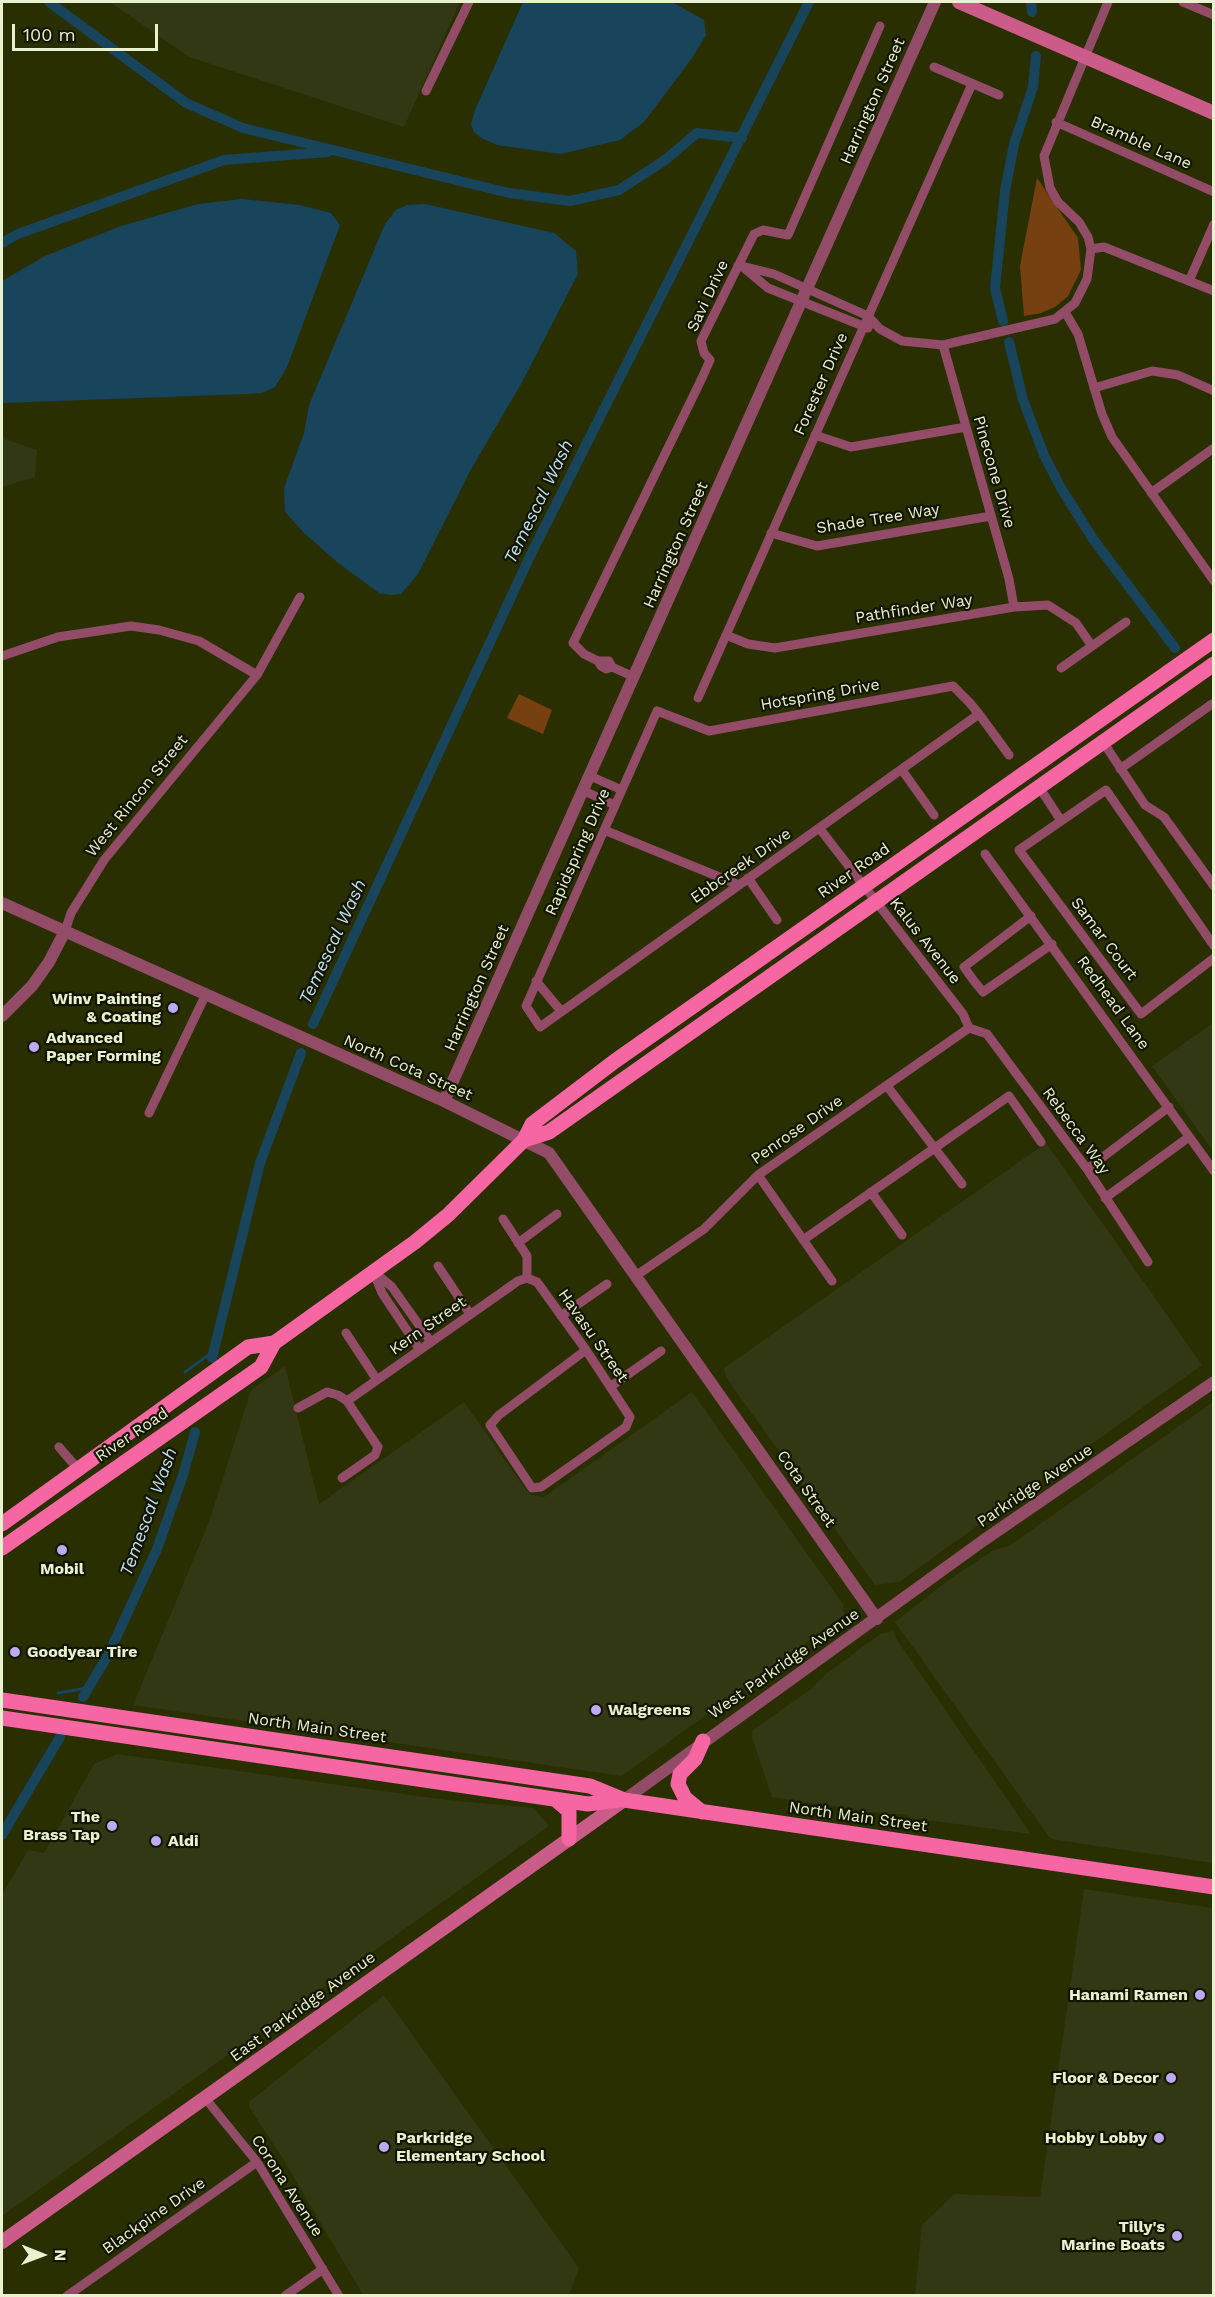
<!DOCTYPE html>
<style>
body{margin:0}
#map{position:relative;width:1215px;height:2297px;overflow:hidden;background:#292f00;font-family:"Work Sans",sans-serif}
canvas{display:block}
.frame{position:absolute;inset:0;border:3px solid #eaf1d1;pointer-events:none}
.north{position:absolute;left:12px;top:2225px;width:60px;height:60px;-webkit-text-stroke:4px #121500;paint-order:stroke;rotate:91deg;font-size:16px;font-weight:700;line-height:24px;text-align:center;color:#eaf1d1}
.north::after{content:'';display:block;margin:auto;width:21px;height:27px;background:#eaf1d1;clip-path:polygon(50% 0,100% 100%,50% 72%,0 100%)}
.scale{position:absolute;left:12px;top:24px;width:146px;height:27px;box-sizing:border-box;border:3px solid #eaf1d1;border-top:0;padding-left:8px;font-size:18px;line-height:21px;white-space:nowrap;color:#eaf1d1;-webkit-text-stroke:4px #121500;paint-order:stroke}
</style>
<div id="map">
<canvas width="1215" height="2297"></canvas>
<div class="frame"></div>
<div class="north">N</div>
<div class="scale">100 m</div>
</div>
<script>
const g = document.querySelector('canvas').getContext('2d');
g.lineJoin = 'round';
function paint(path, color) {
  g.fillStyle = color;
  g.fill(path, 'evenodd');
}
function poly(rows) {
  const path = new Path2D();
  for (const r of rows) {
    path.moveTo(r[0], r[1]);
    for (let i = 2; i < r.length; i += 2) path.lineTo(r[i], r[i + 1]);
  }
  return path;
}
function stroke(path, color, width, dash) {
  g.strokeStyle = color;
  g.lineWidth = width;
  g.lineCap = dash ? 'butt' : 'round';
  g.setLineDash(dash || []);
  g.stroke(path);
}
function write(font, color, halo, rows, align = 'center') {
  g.font = font + ' "Work Sans",sans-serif';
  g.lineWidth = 4.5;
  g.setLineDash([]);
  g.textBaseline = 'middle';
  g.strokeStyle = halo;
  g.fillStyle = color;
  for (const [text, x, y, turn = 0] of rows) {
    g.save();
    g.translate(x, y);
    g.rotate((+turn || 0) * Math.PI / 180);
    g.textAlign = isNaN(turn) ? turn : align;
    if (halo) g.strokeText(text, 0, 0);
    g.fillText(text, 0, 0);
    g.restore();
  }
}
const built = poly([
 [110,2,460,2,404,127,189,57],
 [2,430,5,439,37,450,35,477,2,487],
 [1213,1023,1213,1151,1152,1066],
 [1046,1143,1202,1365,899,1582,875,1585,735,1390,726,1376,724,1368],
 [285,1366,319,1504,464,1402,526,1490,532,1495,544,1497,692,1392,843,1604,844,1615,622,1776,133,1705,209,1522,251,1390],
 [1213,1402,1213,1863,1056,1840,1049,1837,895,1622,950,1579,994,1550,1009,1546],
 [893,1631,897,1640,1031,1834,911,1818,907,1814,886,1814,772,1797,752,1737,753,1730,811,1689,826,1674,880,1634],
 [117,1754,447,1800,534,1808,549,1826,2,2216,2,1895,28,1850,44,1853,94,1764],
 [1084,1889,1213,1908,1213,2295,915,2295,922,2225,954,2194,1040,2197],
 [384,1995,579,2268,569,2295,363,2295,283,2159,249,2107,249,2102]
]);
const green = poly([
 [1037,178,1078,238,1081,270,1068,296,1055,307,1041,313,1024,316,1020,266],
 [519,694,552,710,543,734,507,718]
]);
const water = poly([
 [523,2,672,2,704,20,706,35,692,58,644,122,620,140,561,154,497,145,481,138,474,132,471,124,475,110],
 [242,199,300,205,331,213,340,225,287,367,275,387,262,393,249,394,2,403,2,281,45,256,121,226,198,204],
 [425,204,554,233,576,251,578,274,521,384,470,471,418,574,401,594,391,595,379,593,337,562,304,533,285,512,284,488,304,433,309,405,385,224,396,210,407,205]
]);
const stream = poly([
 [185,1372,214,1351],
 [58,1693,88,1688]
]);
const canal = poly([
 [49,2,186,103,243,128,509,193,570,201,619,190,665,160,697,133,742,138],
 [1031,2,1032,12],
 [2,243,18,234,224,160,328,152],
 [1003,321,995,288,1005,191,1014,144,1033,87,1036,56],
 [1009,342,1023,400,1044,455,1061,488,1093,539,1175,648],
 [313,1024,531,554,809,2],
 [212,1358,260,1163,301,1053],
 [83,1697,108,1655,157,1549,183,1475,195,1432],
 [2,1835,60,1737]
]);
const minor = poly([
 [1183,2,1214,15],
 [934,67,999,95],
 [426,91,469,2],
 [1056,122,1214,192],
 [1091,249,1104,247,1214,291],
 [738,265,774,274,868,316,880,329,902,341,943,345,1055,319,1075,303,1087,279,1091,249,1088,237,1079,222,1058,202,1050,188,1044,156,1108,2],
 [744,268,768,288,868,328],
 [1189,281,1214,224],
 [1065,312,1078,334,1102,414,1112,437,1214,581],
 [943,345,1009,579,1014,607],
 [1094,388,1152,371,1178,375,1214,391],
 [815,435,851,447,966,427],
 [1151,493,1214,448],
 [771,533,817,546,991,516],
 [726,635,748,644,775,648,1014,607,1048,605,1076,623,1092,646],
 [2,656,58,637,131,626,159,630,199,641,257,675],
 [598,661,601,666,606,669,612,667,634,677],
 [612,667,609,661,598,661,584,654,573,643,702,378,710,360,704,353,701,341,754,234,763,230,788,235,880,26],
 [1061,668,1126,622],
 [698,698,972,84],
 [979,714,540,1027,526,1006,657,711,709,731,953,686,969,702,979,714,1009,755],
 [1103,742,1145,805,1164,817,1214,886],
 [1120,769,1212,704],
 [902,770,934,815],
 [590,776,622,790],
 [1039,787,1060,819],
 [584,791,615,805],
 [604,830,739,885],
 [985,854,1214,1171],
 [748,878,777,920],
 [1031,916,964,967,974,981,983,992,1052,944],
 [65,931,71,913,104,860,257,675,300,597],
 [1214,946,1106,790,1019,850,1141,1014,1214,958],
 [536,981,561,1011],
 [969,1028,987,1034,1087,1169,1148,1262],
 [887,1086,962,1184],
 [149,1113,205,996],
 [1087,1169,1169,1107],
 [758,1175,832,1281],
 [871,1192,902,1235],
 [1105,1198,1189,1137],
 [503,1219,527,1256,527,1278],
 [803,1240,1009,1096,1041,1142],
 [518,1243,557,1214],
 [438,1266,470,1314],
 [373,1271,392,1287,431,1342],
 [374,1273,382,1293,420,1350],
 [637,1275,704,1229,758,1175,969,1028,963,1014,820,829],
 [527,1278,537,1282,586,1350,630,1417,626,1427,541,1487,532,1488,490,1425,499,1415,586,1350],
 [561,1316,607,1284],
 [346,1333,377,1380],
 [610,1387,661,1351],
 [347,1401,518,1281,527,1278],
 [298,1408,327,1392,338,1395,347,1401,378,1447,375,1455,342,1478],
 [59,1447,78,1469],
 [205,2098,257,2162,339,2296],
 [67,2296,257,2162],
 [285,2296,323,2269]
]);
const tertiary = poly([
 [2,903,444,1101,549,1153,877,1619],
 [2,1016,32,986,49,962,65,931],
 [444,1101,935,2],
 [624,1800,984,1540,1214,1382]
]);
const secondary = poly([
 [959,2,1214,113],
 [2,2242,624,1800]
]);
const primary = poly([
 [524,1140,532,1124,615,1061,1214,640],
 [2,1524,248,1347,274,1343,415,1242,448,1215,524,1140,549,1132,1214,664],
 [2,1548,261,1367,274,1343],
 [2,1700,590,1786,624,1800,1214,1887],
 [2,1718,588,1804,619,1800],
 [555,1799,569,1811,569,1839],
 [702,1812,685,1798,678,1784,680,1774,695,1759,703,1741]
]);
const markers = [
 [173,1008,6,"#bea9f4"],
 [34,1047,6,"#bea9f4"],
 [62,1550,6,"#bea9f4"],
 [15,1652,6,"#bea9f4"],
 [596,1710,6,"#bea9f4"],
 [112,1826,6,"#bea9f4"],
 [156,1841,6,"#bea9f4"],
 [1200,1995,6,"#bea9f4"],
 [1171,2078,6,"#bea9f4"],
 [1159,2138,6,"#bea9f4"],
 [384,2147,6,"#bea9f4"],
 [1177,2236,6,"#bea9f4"]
];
const streetNames = [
 ["Harrington Street",873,101,-66],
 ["Bramble Lane",1141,143,24],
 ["Savi Drive",708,296,-65],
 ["Forester Drive",821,384,-66],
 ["Pinecone Drive",994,472,74],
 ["Shade Tree Way",878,519,-9],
 ["Harrington Street",676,545,-66],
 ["Pathfinder Way",914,609,-9],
 ["Hotspring Drive",820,695,-10],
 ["West Rincon Street",137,796,-51],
 ["Rapidspring Drive",578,852,-66],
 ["Ebbcreek Drive",741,866,-35],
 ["River Road",854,871,-35],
 ["Samar Court",1104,939,53],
 ["Kalus Avenue",925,941,52],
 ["Harrington Street",477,988,-66],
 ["Redhead Lane",1113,1003,54],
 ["North Cota Street",408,1068,24],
 ["Penrose Drive",797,1130,-35],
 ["Rebecca Way",1076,1131,54],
 ["Kern Street",428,1326,-35],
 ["Havasu Street",593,1336,55],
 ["River Road",132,1435,-34],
 ["Parkridge Avenue",1035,1486,-34],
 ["Cota Street",806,1489,55],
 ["West Parkridge Avenue",784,1664,-35],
 ["North Main Street",317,1728,8],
 ["North Main Street",858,1817,8],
 ["East Parkridge Avenue",303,2007,-36],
 ["Corona Avenue",287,2186,57],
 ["Blackpine Drive",154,2216,-35]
];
const poiNames = [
 ["Winv Painting",161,999],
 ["& Coating",161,1017],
 ["Advanced",46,1038,"left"],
 ["Paper Forming",46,1056,"left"],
 ["Mobil",62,1569,"center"],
 ["Goodyear Tire",27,1652,"left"],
 ["Walgreens",608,1710,"left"],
 ["The",100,1817],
 ["Brass Tap",100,1835],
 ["Aldi",168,1841,"left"],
 ["Hanami Ramen",1188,1995],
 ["Floor & Decor",1159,2078],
 ["Parkridge",396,2138,"left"],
 ["Elementary School",396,2156,"left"],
 ["Hobby Lobby",1147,2138],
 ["Tilly's",1165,2227],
 ["Marine Boats",1165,2245]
];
const waterNames = [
 ["Temescal Wash",539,502,-64],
 ["Temescal Wash",333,942,-65],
 ["Temescal Wash",149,1512,-70]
];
paint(built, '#323813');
paint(green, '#764010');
paint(water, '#18445c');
stroke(stream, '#18445c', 3);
stroke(canal, '#18445c', 10);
stroke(minor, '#924c67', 9);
stroke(tertiary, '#924c67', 12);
stroke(secondary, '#cb5b88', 14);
stroke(primary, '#f666a2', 15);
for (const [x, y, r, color] of markers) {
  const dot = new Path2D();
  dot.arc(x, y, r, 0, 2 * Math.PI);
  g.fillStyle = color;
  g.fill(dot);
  stroke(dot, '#121500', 2);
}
write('16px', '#eaf1d1', '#121500', streetNames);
write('bold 16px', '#eaf1d1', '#121500', poiNames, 'right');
write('italic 18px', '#c1dcee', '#121500', waterNames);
</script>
